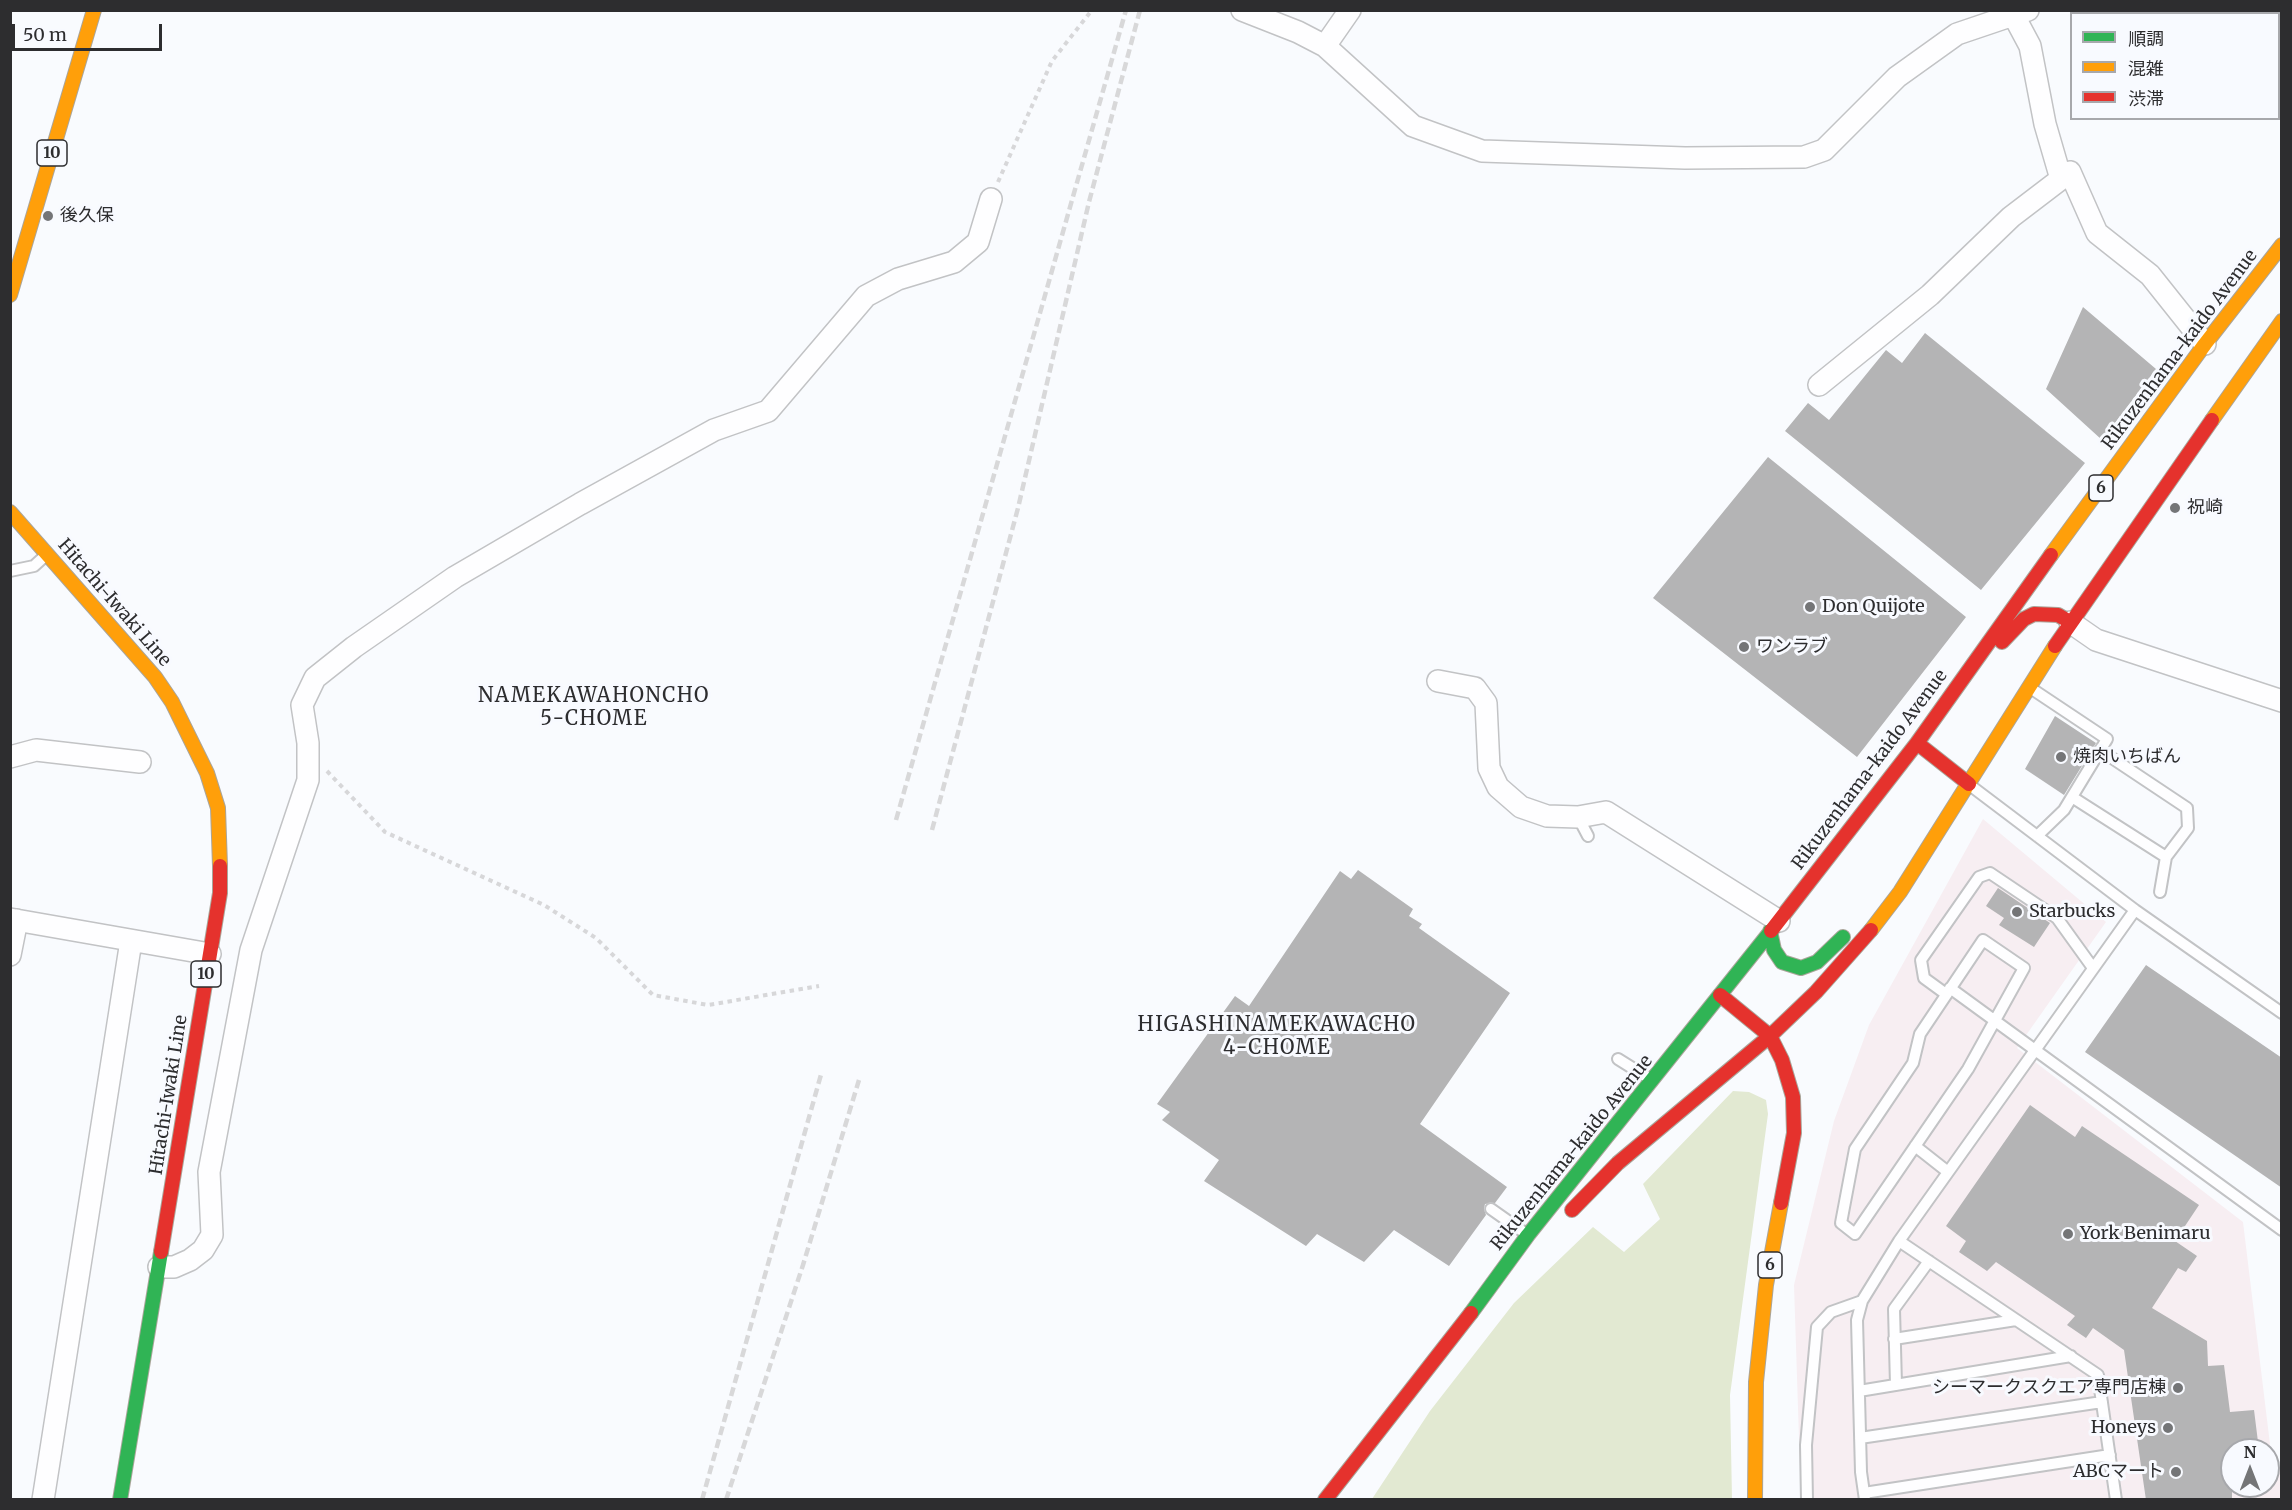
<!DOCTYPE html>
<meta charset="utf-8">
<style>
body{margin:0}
#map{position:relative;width:2292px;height:1510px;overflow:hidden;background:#f9fbfe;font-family:Merriweather,"Noto Sans JP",serif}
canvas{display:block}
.frame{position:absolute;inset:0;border:12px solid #2d2d2f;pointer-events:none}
.legend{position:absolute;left:2070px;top:12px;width:210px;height:108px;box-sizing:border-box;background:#f8faff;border:2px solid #a7a8ac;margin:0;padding:8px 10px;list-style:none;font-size:18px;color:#2d2d2f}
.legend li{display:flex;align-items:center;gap:12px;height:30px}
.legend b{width:30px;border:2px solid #a7a8ac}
.north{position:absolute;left:2220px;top:1438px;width:60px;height:60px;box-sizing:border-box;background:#f8faff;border:2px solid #a7a8ac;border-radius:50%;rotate:0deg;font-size:16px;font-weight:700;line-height:24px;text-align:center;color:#2d2d2f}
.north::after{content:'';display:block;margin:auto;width:21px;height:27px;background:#747577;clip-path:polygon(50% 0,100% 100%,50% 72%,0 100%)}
.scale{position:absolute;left:12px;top:24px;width:150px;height:27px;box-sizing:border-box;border:3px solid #2d2d2f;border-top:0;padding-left:8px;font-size:18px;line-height:21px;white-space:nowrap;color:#2d2d2f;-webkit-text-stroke:4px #f8faff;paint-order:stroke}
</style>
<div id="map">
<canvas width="2292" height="1510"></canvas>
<div class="frame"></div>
<ul class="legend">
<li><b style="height:8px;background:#30b455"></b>順調</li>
<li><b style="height:8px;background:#ff9f0a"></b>混雑</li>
<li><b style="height:8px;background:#e5322d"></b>渋滞</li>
</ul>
<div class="north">N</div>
<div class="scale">50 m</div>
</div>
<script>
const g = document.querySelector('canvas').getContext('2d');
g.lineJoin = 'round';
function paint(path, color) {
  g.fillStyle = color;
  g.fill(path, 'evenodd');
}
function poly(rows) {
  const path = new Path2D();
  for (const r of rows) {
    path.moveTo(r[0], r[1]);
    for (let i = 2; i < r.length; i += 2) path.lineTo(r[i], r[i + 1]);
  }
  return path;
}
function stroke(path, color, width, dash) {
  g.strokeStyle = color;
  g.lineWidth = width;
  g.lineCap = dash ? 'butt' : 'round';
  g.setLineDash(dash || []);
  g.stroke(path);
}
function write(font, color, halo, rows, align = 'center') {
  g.font = font + ' Merriweather,"Noto Sans JP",serif';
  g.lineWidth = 6;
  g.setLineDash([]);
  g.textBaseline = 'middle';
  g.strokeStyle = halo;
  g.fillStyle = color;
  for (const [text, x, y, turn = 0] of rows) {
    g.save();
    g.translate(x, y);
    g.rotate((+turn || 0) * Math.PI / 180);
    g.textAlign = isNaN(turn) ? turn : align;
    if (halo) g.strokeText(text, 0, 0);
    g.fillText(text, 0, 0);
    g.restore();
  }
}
const commercial = poly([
 [1983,819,2106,922,2017,1048,2243,1222,2273,1469,2281,1468,2281,1499,1801,1500,1794,1285,1834,1121,1869,1025],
 [2232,1450,2268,1450,2268,1486,2232,1486]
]);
const green = poly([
 [1733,1091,1749,1092,1766,1100,1768,1114,1730,1395,1732,1499,1372,1499,1430,1411,1514,1303,1593,1227,1624,1252,1660,1219,1643,1184]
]);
const building = poly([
 [2083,307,2156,369,2102,440,2046,389],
 [1925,333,2085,463,1981,590,1785,431,1808,403,1829,420,1886,350,1902,363],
 [1768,457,1966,617,1857,757,1653,598],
 [2055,716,2096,743,2064,795,2025,769],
 [1358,870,1413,909,1409,916,1422,924,1419,928,1510,993,1420,1124,1507,1187,1495,1203,1485,1204,1484,1209,1486,1215,1449,1266,1394,1230,1364,1262,1317,1234,1306,1246,1204,1181,1219,1160,1162,1120,1170,1112,1157,1104,1235,996,1249,1006,1340,871,1351,879],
 [1998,888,2050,923,2034,947,1999,925,2004,918,1986,906],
 [2146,965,2282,1058,2282,1188,2085,1052],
 [2030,1105,2075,1137,2082,1126,2199,1205,2175,1241,2197,1256,2186,1272,2178,1268,2152,1308,2207,1341,2208,1366,2224,1365,2230,1412,2254,1410,2259,1450,2232,1450,2232,1500,2146,1500,2124,1350,2093,1328,2086,1338,2067,1325,2075,1316,1996,1262,1987,1271,1959,1252,1966,1241,1946,1226]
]);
const path = poly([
 [998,182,1052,61,1092,10],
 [327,771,385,832,544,905,596,938,653,995,708,1005,819,986]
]);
const lane = poly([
 [10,571,34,566,45,556],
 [2032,689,2107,739,2064,810,2037,836],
 [1971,786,2135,910,2282,1013],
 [2072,797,2166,857,2188,828,2187,808,2100,750],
 [1578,817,1588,836],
 [2160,892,2166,857],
 [1983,940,2024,968,1968,1069,1855,1234,1841,1223,1855,1149,1913,1063,1920,1034,1983,940],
 [1950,988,2282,1230],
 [1946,994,1924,978,1921,960,1979,877,1990,873,2057,918,2093,968],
 [1618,1059,1650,1079],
 [1915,1146,1948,1172],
 [1491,1209,1525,1233],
 [1899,1241,2098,1375,2116,1500],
 [1894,1339,2016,1320],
 [1896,1385,1894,1309,1929,1261],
 [1859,1391,2071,1356],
 [1860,1438,2102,1402],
 [1864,1493,2110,1455],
 [1807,1500,1806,1445,1817,1327,1831,1312,1862,1301],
 [1865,1500,1861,1472,1857,1320,1862,1301,1899,1241,2135,910]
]);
const street = poly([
 [1242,10,1298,32,1325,46,1413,126,1482,151,1685,158,1804,157,1824,150,1897,77,1957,34,2028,10],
 [2116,10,2124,14],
 [2014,16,2030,46,2045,124,2061,179],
 [1325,46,1350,10],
 [2278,47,2282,47],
 [1819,385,1930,295,2011,217,2070,172,2097,233,2150,275,2205,344],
 [2070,622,2096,640,2282,701],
 [1438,681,1475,688,1486,703,1489,768,1498,787,1521,807,1547,816,1578,817,1606,812,1779,921],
 [10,757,36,750,140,762],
 [10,919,210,954],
 [10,955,17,920],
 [159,1267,174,1267,190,1260,203,1250,212,1235,209,1172,251,950,308,780,308,743,302,705,315,678,354,647,455,577,580,504,714,430,768,411,866,296,898,279,954,262,978,242,991,199],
 [43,1500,131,941]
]);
const fast = poly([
 [1770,931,1774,950,1782,962,1801,968,1817,962,1843,937],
 [1471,1313,1528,1235,1771,931],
 [120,1500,161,1252]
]);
const slow = poly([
 [10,295,94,10],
 [2212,420,2282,321],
 [10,512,155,677,172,702,207,773,218,808,220,866],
 [2051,555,2205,344,2282,245],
 [1871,930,1900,892,2055,646],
 [1755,1500,1756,1382,1766,1285,1781,1203]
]);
const jam = poly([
 [2002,642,2024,619,2034,614,2058,615,2070,622],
 [2055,646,2212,420],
 [1917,743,1969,784],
 [1771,931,1917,743,2051,555],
 [1720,995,1770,1036,1782,1060,1793,1097,1794,1133,1781,1203],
 [1572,1210,1618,1163,1770,1036,1816,992,1871,930],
 [161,1252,220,893,220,866],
 [1325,1500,1471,1313]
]);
const rail = poly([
 [896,820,1126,10],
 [932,830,1018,508,1089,202,1140,10],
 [702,1500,822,1071],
 [726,1500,803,1265,859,1080]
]);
const markers = [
 [48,216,6,"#747577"],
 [2175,508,6,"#747577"],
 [1810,607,6,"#747577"],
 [1744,647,6,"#747577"],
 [2061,757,6,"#747577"],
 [2017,912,6,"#747577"],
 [2068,1234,6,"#747577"],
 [2178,1388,6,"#747577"],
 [2168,1428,6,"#747577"],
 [2176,1472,6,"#747577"]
];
const shields = [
 [52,153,30],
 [2101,488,24],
 [206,974,30],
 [1770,1265,24]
];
const shieldNames = [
 ["10",52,153],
 ["6",2101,488],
 ["10",206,974],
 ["6",1770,1265]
];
const poiNames = [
 ["後久保",60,216],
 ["祝崎",2187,508],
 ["Don Quijote",1822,607],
 ["ワンラブ",1756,647],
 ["焼肉いちばん",2073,757],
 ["Starbucks",2029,912],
 ["York Benimaru",2080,1234],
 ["シーマークスクエア専門店棟",2166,1388,"right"],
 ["Honeys",2156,1428,"right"],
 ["ABCマート",2164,1472,"right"]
];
const streetNames = [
 ["Rikuzenhama-kaido Avenue",2180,350,-53],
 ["Hitachi-Iwaki Line",114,603,49],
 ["Rikuzenhama-kaido Avenue",1870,770,-53],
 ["Hitachi-Iwaki Line",169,1095,-81],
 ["Rikuzenhama-kaido Avenue",1572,1153,-51]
];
const neighbourhoodNames = [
 ["NAMEKAWAHONCHO",594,696],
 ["5-CHOME",594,719],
 ["HIGASHINAMEKAWACHO",1277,1025],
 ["4-CHOME",1277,1048]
];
paint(commercial, '#f7eef2');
paint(green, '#e2e9d2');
paint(building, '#b4b4b5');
stroke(lane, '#c2c3c5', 14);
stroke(street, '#c2c3c5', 24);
stroke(fast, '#aaa59a', 16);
stroke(slow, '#aaa59a', 16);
stroke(jam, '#aaa59a', 16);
stroke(path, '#d7d7d9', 4, [4.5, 4.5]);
stroke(lane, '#fefeff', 10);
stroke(street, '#fefeff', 21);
stroke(fast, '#30b455', 14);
stroke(slow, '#ff9f0a', 14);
stroke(jam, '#e5322d', 14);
stroke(rail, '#d8d8d9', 4.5, [9, 4.5]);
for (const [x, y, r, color] of markers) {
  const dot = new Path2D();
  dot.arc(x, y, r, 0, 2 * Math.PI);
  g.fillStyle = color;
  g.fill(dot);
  stroke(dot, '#f8faff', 2);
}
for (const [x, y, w] of shields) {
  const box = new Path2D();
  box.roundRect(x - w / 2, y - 13, w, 26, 4.5);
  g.fillStyle = '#f8faff';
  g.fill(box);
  stroke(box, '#2d2d2f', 1.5);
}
write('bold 16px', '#2d2d2f', null, shieldNames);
write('18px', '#2d2d2f', '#f8faff', poiNames, 'left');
write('18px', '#2d2d2f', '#f8faff', streetNames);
g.letterSpacing = '1.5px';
write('20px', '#2d2d2f', '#f8faff', neighbourhoodNames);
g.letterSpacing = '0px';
</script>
